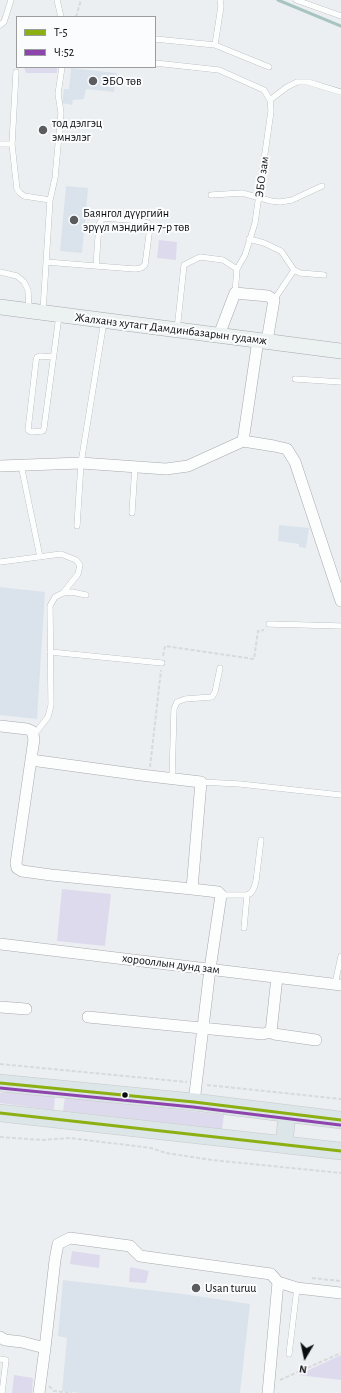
<!DOCTYPE html>
<meta charset="utf-8">
<style>
body{margin:0}
#map{position:relative;width:341px;height:1393px;overflow:hidden;background:#eceff2;font-family:"Alegreya Sans",sans-serif}
canvas{display:block}
.legend{position:absolute;left:16px;top:16px;width:140px;height:52px;box-sizing:border-box;background:#fbfcfe;border:1px solid #9b9c9e;margin:0;padding:5px 7px;list-style:none;font-size:12px;color:#0b0d0f}
.legend li{display:flex;align-items:center;gap:8px;height:20px}
.legend b{width:20px;border:1px solid #9b9c9e}
.north{position:absolute;left:285px;top:1337px;width:40px;height:40px;-webkit-text-stroke:3px #fbfcfe;paint-order:stroke;rotate:189deg;font-size:11px;font-weight:700;line-height:16px;text-align:center;color:#0b0d0f}
.north::after{content:'';display:block;margin:auto;width:14px;height:18px;background:#0b0d0f;clip-path:polygon(50% 0,100% 100%,50% 72%,0 100%)}
</style>
<div id="map">
<canvas width="341" height="1393"></canvas>
<ul class="legend">
<li><b style="height:5px;background:#8caf12"></b>Т-5</li>
<li><b style="height:5px;background:#8e44ad"></b>Ч:52</li>
</ul>
<div class="north">N</div>
</div>
<script>
const g = document.querySelector('canvas').getContext('2d');
g.lineJoin = 'round';
function paint(path, color) {
  g.fillStyle = color;
  g.fill(path, 'evenodd');
}
function poly(rows) {
  const path = new Path2D();
  for (const r of rows) {
    path.moveTo(r[0], r[1]);
    for (let i = 2; i < r.length; i += 2) path.lineTo(r[i], r[i + 1]);
  }
  return path;
}
function stroke(path, color, width, dash) {
  g.strokeStyle = color;
  g.lineWidth = width;
  g.lineCap = dash ? 'butt' : 'round';
  g.setLineDash(dash || []);
  g.stroke(path);
}
function write(font, color, halo, rows, align = 'center') {
  g.font = font + ' "Alegreya Sans",sans-serif';
  g.lineWidth = 4;
  g.setLineDash([]);
  g.textBaseline = 'middle';
  g.strokeStyle = halo;
  g.fillStyle = color;
  for (const [text, x, y, turn = 0] of rows) {
    g.save();
    g.translate(x, y);
    g.rotate((+turn || 0) * Math.PI / 180);
    g.textAlign = isNaN(turn) ? turn : align;
    if (halo) g.strokeText(text, 0, 0);
    g.fillText(text, 0, 0);
    g.restore();
  }
}
const built = poly([
 [71,68,117,73,114,92,86,89,84,99,73,100,72,105,62,103,64,89,69,89],
 [66,186,88,188,82,253,60,251],
 [279,525,309,528,306,548,299,547,299,544,278,541],
 [0,587,45,592,37,719,0,715],
 [63,1280,183,1294,250,1304,240,1393,81,1393,62,1391,67,1338,58,1336]
]);
const green = poly([
 [24,67,57,67,57,73,26,73],
 [159,240,177,242,176,260,157,258],
 [62,889,111,894,105,946,57,941],
 [13,1092,55,1096,54,1110,0,1103,0,1093],
 [65,1097,224,1115,222,1129,63,1111],
 [72,1251,100,1255,99,1268,70,1264],
 [130,1267,149,1271,146,1283,129,1282],
 [341,1355,341,1380,298,1375],
 [14,1375,33,1378,32,1393,12,1393]
]);
const stream = poly([
 [278,0,341,26]
]);
const path = poly([
 [76,17,81,0],
 [163,656,165,646,254,659,258,631,264,630],
 [150,767,161,670],
 [0,1064,187,1082],
 [207,1085,341,1099],
 [0,1137,42,1140,70,1138,151,1148,166,1153,212,1160,341,1173],
 [312,1278,341,1281],
 [280,1380,341,1353],
 [49,1386,54,1391,72,1393]
]);
const lane = poly([
 [57,0,61,17],
 [296,0,341,16],
 [0,25,4,22,11,0],
 [155,39,215,45,269,67],
 [215,45,221,6,220,0],
 [155,63,219,70,264,90,270,100,271,111,255,223,245,255,237,269,235,293],
 [270,100,287,87,297,82,308,82,341,92],
 [0,144,12,144,15,172,17,189,20,193,24,196,50,200],
 [12,144,16,72],
 [211,195,242,193,271,201,280,202,292,200,322,186],
 [249,239,264,243,281,251,294,270,300,273,324,275],
 [46,262,96,266,135,269,141,268,145,265,150,227,148,223,142,221,104,218,102,219,99,224,96,266],
 [0,272,17,276,24,282,28,290,29,311],
 [274,300,294,270],
 [43,311,50,200,55,178,61,113,58,94,62,67],
 [177,330,184,265,200,257,223,260,237,269],
 [53,357,40,356,37,357,36,361,28,430,31,432,43,431,44,428,59,316],
 [295,379,341,382],
 [21,465,40,557],
 [132,513,135,466],
 [77,526,81,463,104,321],
 [0,562,61,554,76,560,80,565,78,574,63,593],
 [269,624,341,626],
 [50,652,162,663],
 [34,735,48,717,51,705,50,606,55,597,63,593,72,592,86,595],
 [172,779,174,709,177,702,185,699,212,697,215,692,220,668],
 [201,782,240,784,341,795],
 [221,895,247,895,251,893,254,888,256,881,261,840],
 [244,928,247,895],
 [335,984,341,956],
 [289,1354,297,1288],
 [0,1359,6,1360,2,1393]
]);
const street = poly([
 [219,335,235,293,268,296,274,300,267,341],
 [243,441,258,340],
 [0,466,81,463,166,469,188,466,243,441,274,446,287,449,295,462,341,601],
 [0,726,27,729,32,731,34,739,16,863,17,868,22,871,51,875,192,889,218,892,221,895,210,969,194,1102],
 [31,760,141,775,201,782,192,889],
 [0,944,341,985],
 [277,977,271,1032,274,1034,316,1040],
 [0,1007,26,1009],
 [88,1017,263,1034,271,1032],
 [0,1337,5,1340,22,1342,45,1348,55,1260,58,1244,70,1238,130,1246,140,1256,271,1274,278,1282,297,1288,341,1293],
 [39,1393,45,1348],
 [268,1393,278,1282]
]);
const secondary = poly([
 [0,307,341,351]
]);
const primary = poly([
 [0,1083,194,1102,341,1120],
 [0,1113,341,1151],
 [284,1144,287,1114]
]);
const bus1 = poly([
 [0,1083,194,1102,341,1120],
 [0,1113,341,1151]
]);
const bus2 = poly([
 [0,1088,193,1107,340,1125]
]);
const markers = [
 [93,81,5,"#5a5c5e"],
 [43,130,5,"#5a5c5e"],
 [74,220,5,"#5a5c5e"],
 [125,1095,3.5,"#0b0d0f"],
 [196,1288,5,"#5a5c5e"]
];
const poiNames = [
 ["ЭБО төв",102,81],
 ["тод дэлгэц",52,123],
 ["эмнэлэг",52,137],
 ["Баянгол дүүргийн",83,213],
 ["эрүүл мэндийн 7-р төв",83,227],
 ["Usan turuu",205,1288]
];
const streetNames = [
 ["ЭБО зам",262,177,-82],
 ["Жалханз хутагт Дамдинбазарын гудамж",171,329,7],
 ["хорооллын дунд зам",171,964,7]
];
paint(built, '#dae3eb');
paint(green, '#dedaed');
stroke(stream, '#a7c4c1', 3);
stroke(lane, '#a7a9ac', 6);
stroke(street, '#a7a9ac', 12);
stroke(secondary, '#a7a9ac', 16);
stroke(primary, '#c7c9ca', 18);
stroke(path, '#d8d9da', 2, [4, 2]);
stroke(lane, '#fcfdfd', 5.5);
stroke(street, '#fcfdfd', 11);
stroke(secondary, '#ecf1f2', 15);
stroke(primary, '#dce5e7', 17);
stroke(bus1, '#8caf12', 3);
stroke(bus2, '#8e44ad', 3);
for (const [x, y, r, color] of markers) {
  const dot = new Path2D();
  dot.arc(x, y, r, 0, 2 * Math.PI);
  g.fillStyle = color;
  g.fill(dot);
  stroke(dot, '#fbfcfe', 1.5);
}
write('12px', '#0b0d0f', '#fbfcfe', poiNames, 'left');
write('12px', '#0b0d0f', '#fbfcfe', streetNames);
</script>
